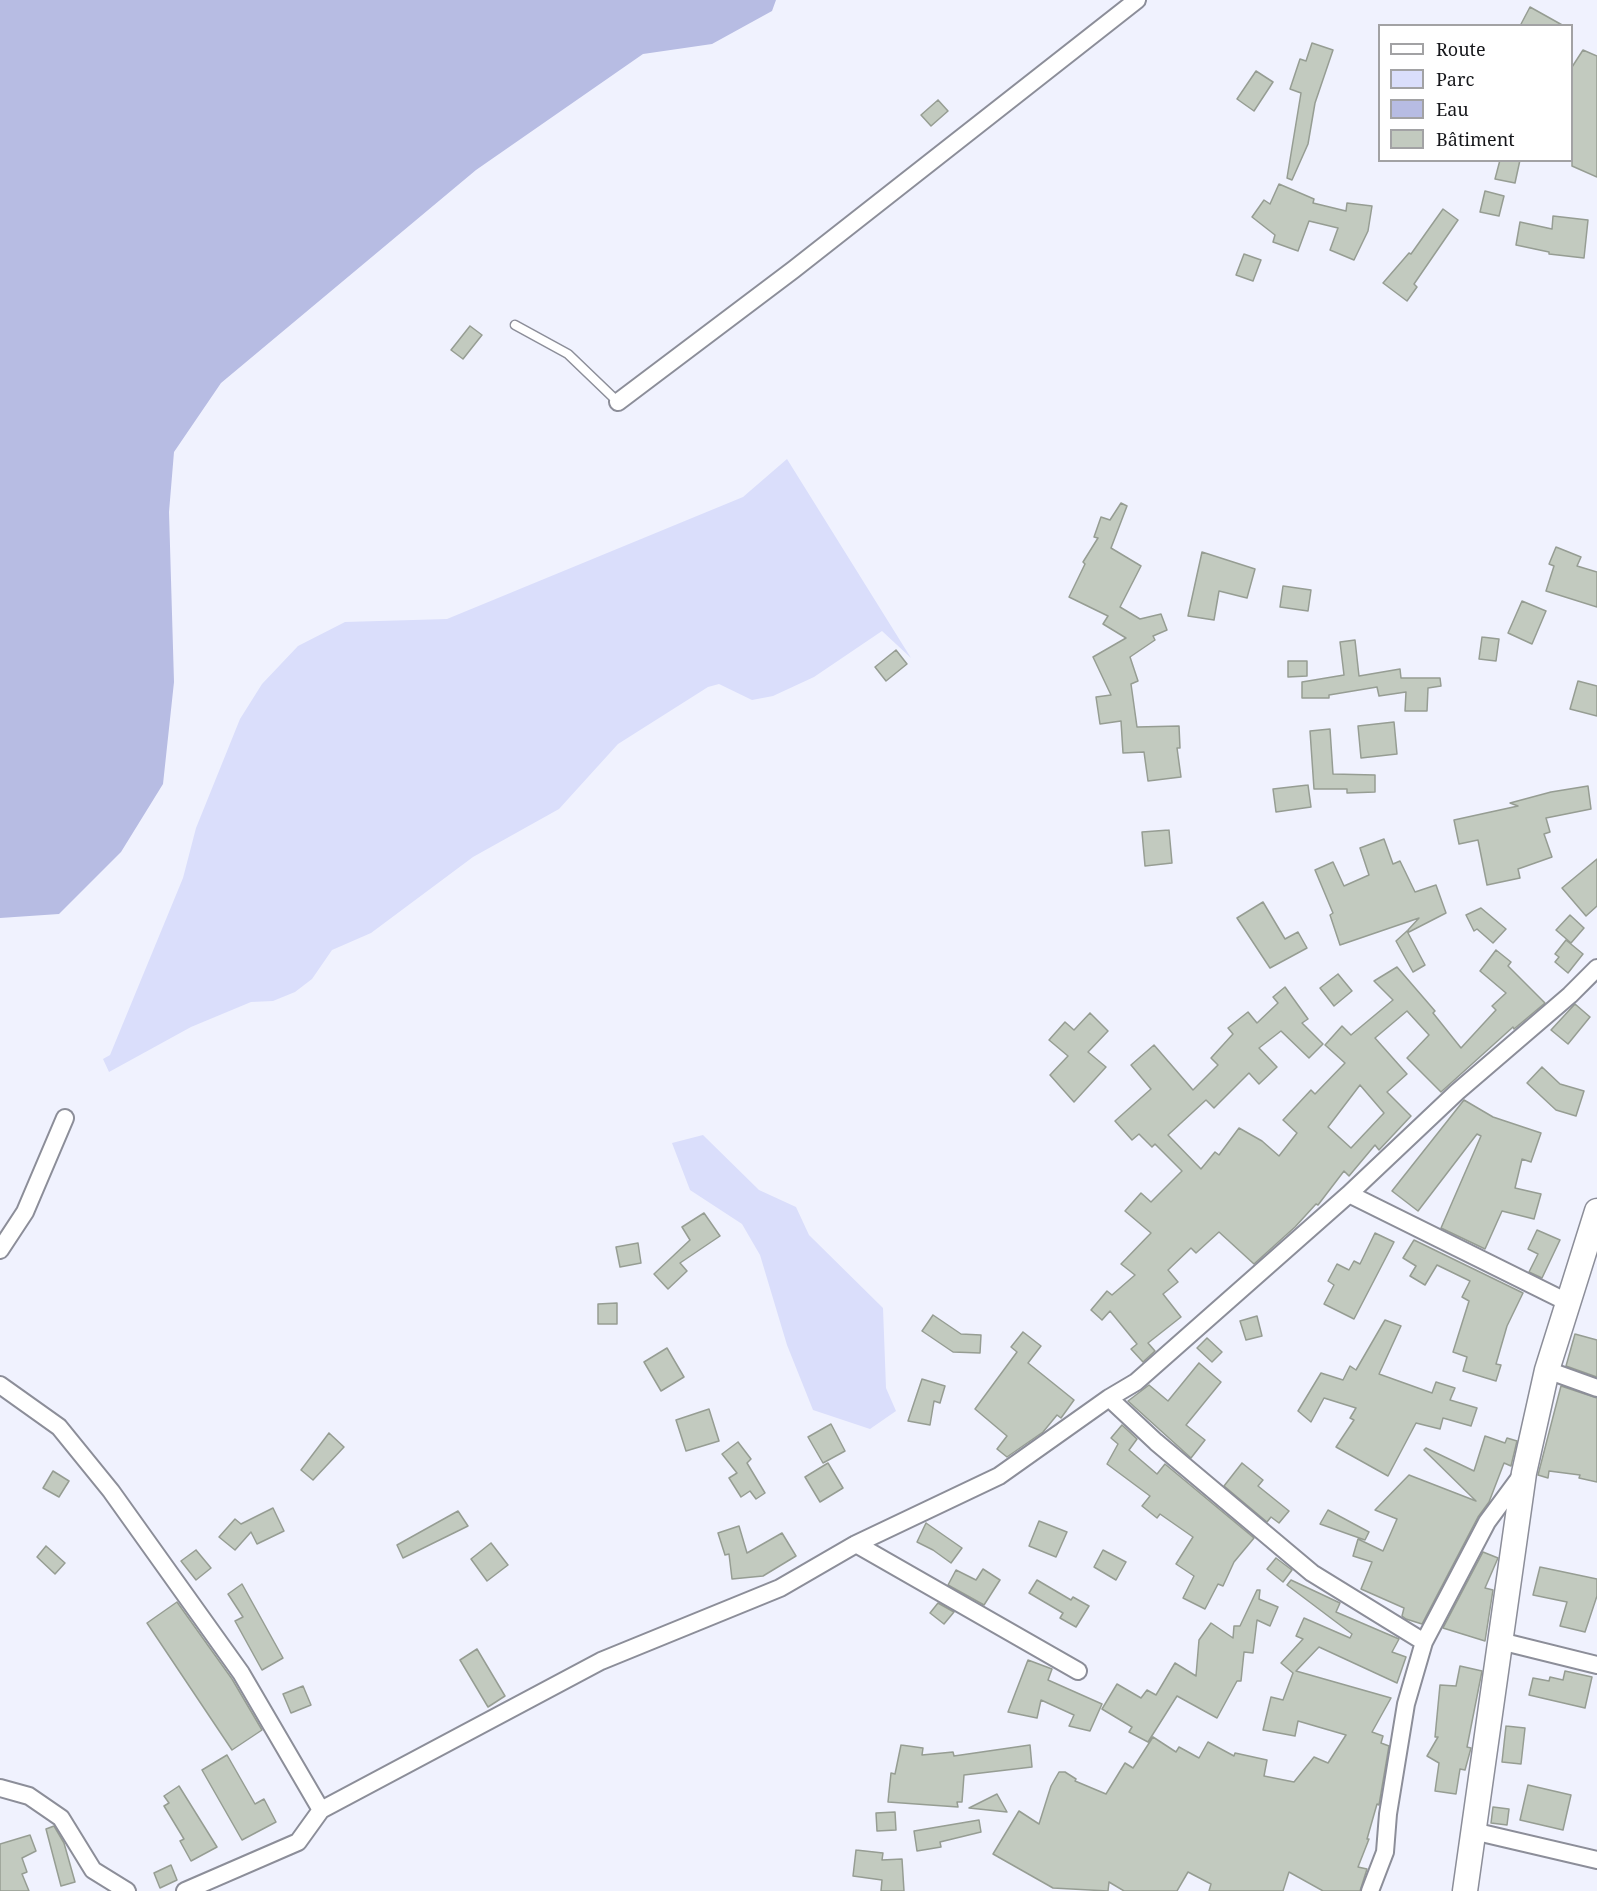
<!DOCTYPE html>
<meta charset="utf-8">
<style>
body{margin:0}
#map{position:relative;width:1597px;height:1891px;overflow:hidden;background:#f0f2fe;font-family:"Noto Serif",serif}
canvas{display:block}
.legend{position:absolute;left:1378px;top:24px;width:195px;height:138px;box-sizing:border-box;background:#fff;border:2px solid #a2a2a4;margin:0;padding:8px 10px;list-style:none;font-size:18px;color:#16171b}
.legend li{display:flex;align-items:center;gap:12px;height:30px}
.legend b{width:30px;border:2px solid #a2a2a4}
</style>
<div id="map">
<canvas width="1597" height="1891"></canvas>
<ul class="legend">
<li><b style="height:8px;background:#fff"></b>Route</li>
<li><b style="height:16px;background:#dadefb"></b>Parc</li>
<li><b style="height:16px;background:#b7bce3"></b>Eau</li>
<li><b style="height:16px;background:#c2cabf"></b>Bâtiment</li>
</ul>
</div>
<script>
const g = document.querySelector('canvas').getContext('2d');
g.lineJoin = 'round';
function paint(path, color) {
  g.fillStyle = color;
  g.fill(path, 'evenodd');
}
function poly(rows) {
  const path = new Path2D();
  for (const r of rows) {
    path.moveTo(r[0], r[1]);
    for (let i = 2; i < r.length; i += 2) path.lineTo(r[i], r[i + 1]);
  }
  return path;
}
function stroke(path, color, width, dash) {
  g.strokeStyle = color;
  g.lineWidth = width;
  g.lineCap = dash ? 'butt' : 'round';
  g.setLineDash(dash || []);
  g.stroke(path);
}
const green = poly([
 [787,459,911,658,882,631,814,677,773,696,752,700,719,684,708,687,618,744,559,809,473,857,371,933,332,950,312,979,295,992,273,1001,251,1002,191,1027,109,1072,103,1059,110,1055,183,878,196,828,240,719,262,684,298,646,345,622,447,619,743,497],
 [703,1135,759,1190,796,1207,809,1235,883,1308,886,1388,896,1411,870,1429,813,1410,787,1345,760,1255,742,1224,690,1190,672,1143]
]);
const water = poly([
 [0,0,776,0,772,11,712,44,643,54,476,170,221,383,174,452,169,512,174,682,163,784,121,852,59,914,0,918]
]);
const building = poly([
 [1530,7,1564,26,1520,26,1530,7],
 [1312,43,1333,50,1315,103,1308,144,1292,180,1287,178,1301,93,1290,89,1300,59,1306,61,1312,43],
 [1583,50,1597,56,1597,177,1572,166,1572,67,1583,50],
 [1256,71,1273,82,1254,111,1237,99,1256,71],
 [938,100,948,111,931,126,921,115,938,100],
 [1500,160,1520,160,1515,183,1495,179,1500,160],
 [1279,184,1314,199,1313,203,1346,211,1347,203,1372,206,1368,231,1354,260,1330,250,1338,228,1309,221,1298,251,1273,242,1275,235,1252,217,1264,200,1270,204,1279,184],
 [1485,191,1504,196,1499,216,1480,212,1485,191],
 [1443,209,1458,220,1414,284,1417,287,1407,301,1383,283,1409,253,1411,254,1443,209],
 [1553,216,1588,220,1584,258,1549,254,1549,252,1516,245,1520,222,1552,229,1553,216],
 [1244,254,1261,260,1253,281,1236,275,1244,254],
 [470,326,482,335,463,359,451,350,470,326],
 [1121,503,1127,506,1111,548,1141,566,1120,607,1140,619,1161,614,1167,630,1153,636,1155,640,1130,657,1138,681,1131,684,1137,727,1179,726,1180,748,1177,748,1181,777,1148,781,1144,752,1123,753,1121,721,1100,724,1096,697,1111,695,1093,657,1126,638,1103,624,1108,616,1069,597,1085,564,1083,562,1098,538,1094,537,1101,517,1110,520,1121,503],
 [1556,547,1581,557,1577,566,1597,572,1597,607,1546,591,1554,566,1549,564,1556,547],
 [1202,552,1255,569,1247,598,1219,591,1214,620,1188,616,1202,552],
 [1283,586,1311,590,1308,611,1280,607,1283,586],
 [1522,601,1546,611,1532,644,1508,633,1522,601],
 [1482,637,1499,639,1496,661,1479,659,1482,637],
 [1355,640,1359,676,1400,669,1401,678,1440,678,1441,686,1428,688,1427,711,1405,711,1406,692,1379,696,1377,687,1329,695,1329,698,1302,698,1302,682,1344,675,1340,642,1355,640],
 [896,650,907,664,886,681,875,667,896,650],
 [1288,661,1307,661,1307,676,1288,677,1288,661],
 [1578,681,1597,686,1597,716,1570,709,1578,681],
 [1394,722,1397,754,1361,758,1358,726,1394,722],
 [1330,729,1333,774,1375,775,1375,792,1347,793,1347,789,1314,789,1310,731,1330,729],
 [1308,785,1311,807,1276,812,1273,789,1308,785],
 [1588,786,1591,809,1546,818,1550,832,1544,834,1552,857,1518,869,1520,878,1487,885,1478,840,1459,844,1454,820,1518,806,1510,803,1551,792,1588,786],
 [1169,830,1172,863,1145,866,1142,832,1169,830],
 [1384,839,1393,864,1400,861,1415,892,1436,885,1446,913,1409,932,1408,930,1419,918,1340,945,1330,915,1333,913,1315,870,1333,862,1344,886,1369,875,1360,848,1384,839],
 [1597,859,1597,906,1586,916,1562,888,1597,859],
 [1263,902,1285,939,1298,932,1307,948,1270,968,1237,918,1263,902],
 [1481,908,1506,929,1493,943,1477,929,1474,931,1466,915,1481,908],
 [1570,915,1584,928,1571,943,1556,930,1570,915],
 [1407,931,1425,965,1413,972,1396,941,1407,931],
 [1566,940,1583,954,1568,973,1555,962,1559,957,1555,954,1566,940],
 [1496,950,1511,962,1508,966,1545,1003,1514,1029,1513,1027,1441,1092,1407,1058,1429,1035,1407,1011,1375,1038,1407,1074,1387,1092,1411,1116,1379,1150,1375,1145,1349,1176,1344,1171,1318,1205,1316,1204,1295,1227,1254,1264,1219,1232,1196,1253,1191,1248,1168,1270,1178,1282,1163,1294,1181,1317,1148,1343,1155,1351,1143,1362,1131,1349,1137,1344,1110,1311,1102,1320,1091,1310,1107,1291,1112,1295,1135,1275,1121,1264,1151,1233,1125,1211,1141,1193,1151,1202,1182,1171,1155,1144,1152,1147,1139,1134,1132,1140,1115,1121,1151,1089,1131,1065,1154,1045,1193,1090,1218,1065,1211,1058,1233,1034,1228,1028,1248,1012,1257,1023,1278,1003,1273,997,1285,987,1308,1019,1302,1023,1323,1044,1309,1058,1281,1031,1259,1048,1277,1067,1259,1084,1249,1073,1214,1108,1206,1100,1168,1135,1201,1169,1215,1152,1219,1155,1239,1128,1262,1141,1279,1156,1297,1133,1283,1120,1311,1090,1315,1094,1345,1063,1325,1045,1342,1026,1351,1035,1393,1000,1374,981,1397,967,1435,1011,1433,1013,1461,1048,1496,1010,1492,1006,1506,993,1480,971,1496,950],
 [1360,1085,1384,1113,1351,1148,1328,1127,1360,1085],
 [1338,974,1352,991,1334,1006,1320,988,1338,974],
 [1575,1004,1590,1017,1568,1044,1551,1030,1575,1004],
 [1090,1013,1108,1031,1088,1052,1106,1067,1074,1102,1050,1075,1068,1056,1049,1040,1065,1022,1074,1030,1090,1013],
 [1542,1067,1560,1084,1584,1091,1576,1116,1556,1110,1527,1083,1542,1067],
 [1464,1100,1493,1117,1541,1133,1531,1162,1522,1159,1515,1188,1541,1194,1534,1219,1502,1211,1485,1249,1441,1228,1481,1136,1477,1134,1418,1211,1392,1191,1464,1100],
 [704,1213,720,1236,680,1263,687,1271,668,1289,654,1274,690,1240,682,1227,704,1213],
 [1537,1230,1560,1240,1542,1278,1529,1272,1538,1254,1528,1249,1537,1230],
 [1375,1233,1394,1242,1354,1319,1324,1304,1334,1285,1328,1281,1337,1264,1349,1270,1354,1261,1360,1264,1375,1233],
 [1414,1240,1523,1293,1507,1326,1496,1364,1501,1365,1496,1381,1463,1371,1467,1357,1453,1352,1469,1301,1462,1297,1470,1281,1437,1265,1425,1285,1410,1276,1416,1266,1403,1258,1414,1240],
 [638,1243,641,1263,620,1267,616,1247,638,1243],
 [617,1303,617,1324,598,1324,598,1304,617,1303],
 [933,1315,961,1334,981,1335,980,1353,953,1352,922,1331,933,1315],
 [1257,1316,1262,1336,1246,1340,1240,1321,1257,1316],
 [1385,1320,1401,1326,1379,1374,1432,1393,1436,1382,1455,1388,1450,1400,1477,1408,1471,1426,1443,1418,1440,1429,1416,1423,1388,1476,1336,1447,1354,1420,1350,1418,1356,1408,1324,1398,1311,1422,1298,1411,1321,1373,1343,1380,1350,1366,1356,1370,1385,1320],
 [1023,1332,1041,1346,1028,1363,1074,1400,1061,1418,1057,1415,1043,1432,1007,1457,997,1449,1007,1436,975,1409,1017,1352,1011,1347,1023,1332],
 [1575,1334,1597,1340,1597,1377,1566,1366,1575,1334],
 [1207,1338,1222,1352,1212,1362,1197,1348,1207,1338],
 [667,1348,684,1377,661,1391,644,1362,667,1348],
 [1199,1363,1221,1382,1186,1425,1205,1440,1191,1458,1128,1401,1149,1385,1168,1401,1199,1363],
 [922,1379,945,1386,940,1403,934,1401,930,1425,908,1421,922,1379],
 [1561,1386,1597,1398,1597,1482,1579,1478,1580,1475,1549,1471,1548,1478,1538,1475,1561,1386],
 [709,1409,719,1441,686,1451,676,1420,709,1409],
 [831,1424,845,1451,823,1463,808,1437,831,1424],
 [1122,1425,1137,1439,1129,1450,1157,1474,1165,1464,1254,1538,1234,1562,1223,1586,1218,1584,1205,1609,1183,1598,1194,1576,1176,1564,1193,1537,1160,1514,1157,1518,1142,1506,1150,1496,1107,1464,1118,1444,1111,1438,1122,1425],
 [329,1433,344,1447,313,1480,301,1470,329,1433],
 [1485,1436,1505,1443,1507,1438,1517,1441,1511,1466,1504,1463,1489,1502,1478,1517,1422,1624,1406,1619,1402,1616,1404,1608,1361,1589,1372,1562,1353,1556,1358,1539,1383,1551,1397,1519,1375,1510,1409,1475,1476,1501,1424,1450,1426,1448,1474,1471,1485,1436],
 [738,1442,751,1459,747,1463,765,1493,756,1499,750,1491,741,1497,729,1478,737,1473,722,1454,738,1442],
 [828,1463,843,1488,820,1502,805,1477,828,1463],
 [1242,1463,1263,1480,1258,1486,1289,1511,1279,1523,1271,1517,1267,1522,1224,1486,1242,1463],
 [53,1471,69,1481,59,1497,43,1488,53,1471],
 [273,1508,284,1531,257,1544,251,1532,235,1550,219,1537,235,1519,241,1524,273,1508],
 [1328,1510,1369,1532,1365,1540,1320,1524,1328,1510],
 [458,1511,468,1526,403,1558,397,1545,458,1511],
 [1039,1521,1067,1532,1056,1557,1029,1546,1039,1521],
 [926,1523,962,1548,951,1563,933,1550,917,1542,926,1523],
 [739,1526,747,1553,782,1533,796,1556,763,1576,732,1579,729,1554,725,1555,718,1533,739,1526],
 [491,1543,508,1565,487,1581,471,1559,491,1543],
 [46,1546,65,1563,55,1574,37,1557,46,1546],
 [196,1550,211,1568,196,1580,181,1561,196,1550],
 [1103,1550,1126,1562,1116,1580,1094,1567,1103,1550],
 [1483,1552,1498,1558,1485,1588,1493,1590,1485,1641,1443,1628,1483,1552],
 [1276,1558,1292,1570,1283,1582,1267,1569,1276,1558],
 [1540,1567,1597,1579,1597,1596,1585,1632,1560,1626,1567,1602,1533,1595,1540,1567],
 [983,1569,1000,1580,984,1605,948,1585,956,1570,976,1580,983,1569],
 [1037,1580,1071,1600,1073,1597,1089,1606,1076,1627,1060,1618,1063,1613,1029,1593,1037,1580],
 [1291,1580,1340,1603,1336,1612,1399,1639,1392,1652,1406,1657,1397,1683,1319,1647,1296,1671,1391,1698,1372,1732,1383,1736,1381,1743,1389,1746,1379,1805,1377,1804,1367,1839,1369,1839,1358,1867,1367,1869,1360,1891,1323,1891,1289,1872,1283,1891,1209,1891,1211,1884,1188,1872,1177,1891,1124,1891,1109,1882,1108,1891,1053,1888,993,1854,1019,1811,1039,1824,1051,1786,1059,1772,1065,1772,1076,1779,1075,1781,1106,1794,1125,1763,1133,1768,1153,1737,1176,1752,1179,1747,1199,1758,1208,1742,1234,1756,1235,1753,1267,1760,1264,1776,1294,1782,1314,1757,1328,1763,1346,1735,1298,1721,1295,1736,1263,1730,1271,1697,1283,1700,1293,1673,1281,1663,1303,1639,1296,1636,1304,1618,1350,1638,1352,1634,1287,1585,1291,1580],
 [242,1584,283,1658,262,1670,235,1621,243,1617,228,1594,242,1584],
 [1257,1590,1260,1590,1259,1599,1278,1607,1270,1626,1257,1620,1253,1653,1244,1652,1241,1681,1237,1681,1217,1718,1177,1696,1148,1742,1129,1732,1132,1727,1102,1709,1117,1684,1141,1698,1147,1690,1156,1695,1175,1663,1196,1676,1199,1640,1211,1623,1233,1638,1234,1626,1240,1626,1257,1590],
 [177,1602,232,1679,262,1730,232,1750,147,1623,177,1602],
 [938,1603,954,1612,944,1624,930,1613,938,1603],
 [477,1649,505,1696,488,1707,460,1660,477,1649],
 [1028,1660,1052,1669,1048,1680,1102,1704,1090,1731,1069,1726,1074,1715,1041,1700,1037,1718,1008,1712,1028,1660],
 [1460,1666,1482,1671,1467,1747,1471,1748,1465,1770,1460,1769,1456,1794,1435,1791,1439,1763,1427,1756,1438,1737,1435,1737,1440,1685,1456,1686,1460,1666],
 [1565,1671,1592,1677,1585,1708,1529,1695,1533,1678,1549,1681,1550,1677,1563,1680,1565,1671],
 [303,1686,311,1705,291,1713,283,1694,303,1686],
 [1506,1726,1525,1728,1521,1764,1502,1762,1506,1726],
 [901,1745,923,1748,922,1755,953,1752,954,1756,1030,1745,1032,1767,964,1775,962,1802,957,1802,958,1807,888,1802,891,1773,895,1774,901,1745],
 [227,1755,255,1804,264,1799,276,1822,242,1840,202,1770,227,1755],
 [1528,1785,1571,1795,1563,1830,1520,1820,1528,1785],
 [179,1786,217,1847,191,1861,180,1841,184,1839,164,1806,169,1803,164,1796,179,1786],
 [997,1794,1007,1812,969,1808,997,1794],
 [1493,1807,1509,1809,1507,1825,1491,1823,1493,1807],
 [895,1812,896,1830,877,1831,876,1813,895,1812],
 [979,1820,981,1832,940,1842,941,1847,917,1851,914,1831,979,1820],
 [54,1826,64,1843,75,1882,61,1886,46,1829,54,1826],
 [30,1835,36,1851,22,1858,27,1872,22,1874,29,1891,0,1891,0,1844,30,1835],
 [856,1850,883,1853,882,1860,902,1859,904,1891,881,1891,882,1880,853,1876,856,1850],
 [171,1865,177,1880,160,1888,154,1873,171,1865]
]);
const lane = poly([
 [515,325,568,354,618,402]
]);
const street = poly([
 [618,402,793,270,1137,0],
 [0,1250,25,1212,65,1118],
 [1567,1302,1349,1194,1457,1092,1570,995,1597,968],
 [1547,1370,1597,1388],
 [0,1385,59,1427,111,1491,241,1673,321,1810],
 [1109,1398,1156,1442,1312,1573,1424,1642],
 [856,1544,1078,1671],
 [1500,1641,1597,1665],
 [0,1788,29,1796,61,1818,93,1870,127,1891],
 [1473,1831,1597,1860],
 [185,1891,298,1842,321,1810,601,1661,780,1588,856,1544,999,1476,1109,1398,1136,1382,1349,1194],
 [1370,1891,1385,1852,1388,1814,1406,1704,1424,1642,1487,1522,1521,1476]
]);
const secondary = poly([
 [1465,1891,1524,1473,1547,1370,1597,1211]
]);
paint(green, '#dadefb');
paint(water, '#b7bce3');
paint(building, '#c2cabf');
stroke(building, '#969d93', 1.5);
stroke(lane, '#8c8e99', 11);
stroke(street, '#8c8e99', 20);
stroke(secondary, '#8c8e99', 27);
stroke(lane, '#fff', 8);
stroke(street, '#fff', 16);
stroke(secondary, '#fff', 24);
</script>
